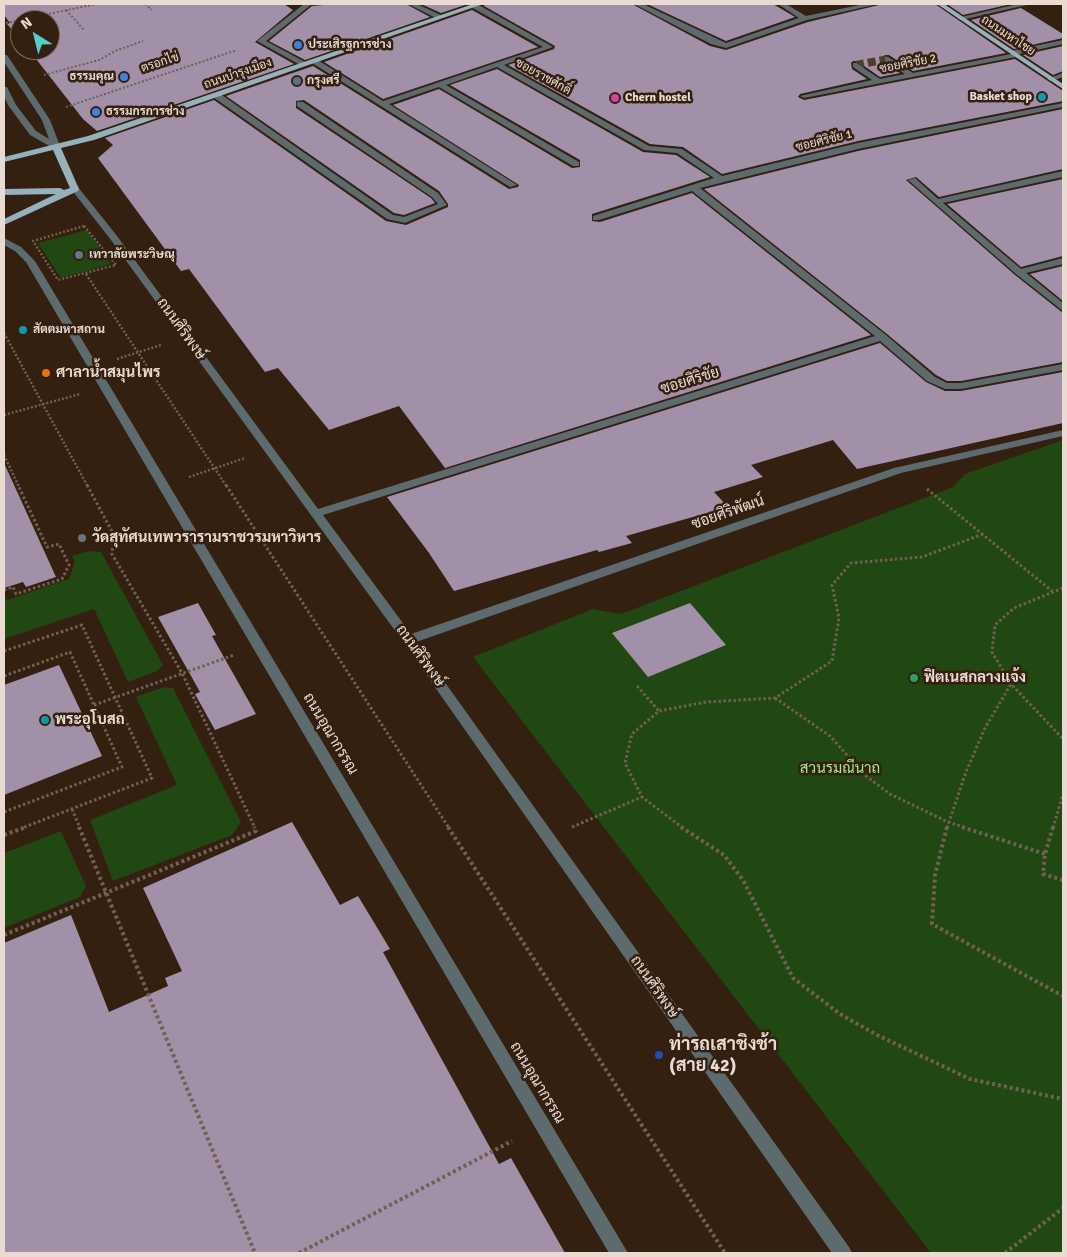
<!DOCTYPE html>
<meta charset="utf-8">
<style>
body{margin:0}
#map{position:relative;width:1067px;height:1257px;overflow:hidden;background:#332010;font-family:Signika,sans-serif}
canvas{display:block}
.frame{position:absolute;inset:0;border:5px solid #e9dbd2;pointer-events:none}
.north{position:absolute;left:10px;top:10px;width:50px;height:50px;box-sizing:border-box;background:#332010;border:1px solid #7c6b5e;border-radius:50%;rotate:324deg;font-size:14px;font-weight:700;line-height:20px;text-align:center;color:#e9dbd2}
.north::after{content:'';display:block;margin:auto;width:18px;height:22px;background:#55cec5;clip-path:polygon(50% 0,100% 100%,50% 72%,0 100%)}
</style>
<div id="map">
<canvas width="1067" height="1257"></canvas>
<div class="frame"></div>
<div class="north">N</div>
</div>
<script>
const g = document.querySelector('canvas').getContext('2d');
g.lineJoin = 'round';
function paint(path, color) {
  g.fillStyle = color;
  g.fill(path, 'evenodd');
}
function poly(rows) {
  const path = new Path2D();
  for (const r of rows) {
    path.moveTo(r[0], r[1]);
    for (let i = 2; i < r.length; i += 2) path.lineTo(r[i], r[i + 1]);
  }
  return path;
}
function stroke(path, color, width, dash) {
  g.strokeStyle = color;
  g.lineWidth = width;
  g.lineCap = dash ? 'butt' : 'round';
  g.setLineDash(dash || []);
  g.stroke(path);
}
function write(font, color, halo, rows, align = 'center') {
  g.font = font + ' Signika,Sarabun,sans-serif';
  g.lineWidth = 5;
  g.setLineDash([]);
  g.textBaseline = 'middle';
  g.strokeStyle = halo;
  g.fillStyle = color;
  for (const [text, x, y, turn = 0] of rows) {
    g.save();
    g.translate(x, y);
    g.rotate((+turn || 0) * Math.PI / 180);
    g.textAlign = isNaN(turn) ? turn : align;
    if (halo) g.strokeText(text, 0, 0);
    g.fillText(text, 0, 0);
    g.restore();
  }
}
const green = poly([
 [87,230,111,264,61,278,38,243],
 [1063,440,1063,1253,931,1253,473,657,593,609,621,614,953,487,965,474],
 [88,551,101,552,163,665,157,671,128,682,94,609,4,639,4,596,7,600,69,579,75,562,72,556],
 [164,687,173,688,241,822,232,835,113,881,90,820,177,785,136,697],
 [61,831,86,886,80,897,4,928,4,853]
]);
const building = poly([
 [4,4,284,4,293,10,255,42,294,64,97,131,83,119,29,50,50,50,50,20,20,20,20,39,7,24,10,23,4,15],
 [335,4,406,4,430,17,305,60,269,41,312,6],
 [421,4,468,4,441,13],
 [485,4,632,4,710,46,726,50,808,22,879,5,935,4,1006,53,913,71,889,55,885,55,883,57,884,63,900,73,880,77,857,61,853,61,851,63,852,69,867,79,800,94,798,97,804,100,1015,59,1063,91,1063,101,858,141,722,174,683,147,650,144,508,65,554,49,555,46,484,6],
 [647,4,773,4,795,17,726,41],
 [947,4,1011,4,963,15],
 [1021,8,1063,34,1063,38,1014,49,971,20],
 [472,10,538,47,383,99,324,62],
 [1063,46,1063,71,1053,75,1023,55],
 [313,66,509,189,518,187,519,185,393,105,439,89,572,168,580,167,580,160,450,85,497,69,643,152,676,155,710,177,592,214,592,221,600,222,692,193,871,335,445,468,399,406,329,430,278,368,265,372,189,269,181,271,98,158,113,145,105,138,214,100,386,221,406,225,448,207,448,204,439,191,304,100,296,101,296,108,431,198,435,203,404,215,394,213,226,96],
 [1063,109,1063,169,939,197,916,177,906,180,1015,275,1063,313,1063,362,961,381,947,381,936,375,887,334,704,189,858,151],
 [1063,179,1063,256,1021,267,947,204],
 [1063,266,1063,301,1030,274],
 [880,343,926,382,945,391,961,391,1063,372,1063,423,857,469,833,440,751,465,763,477,714,492,728,507,626,536,632,543,599,552,597,550,454,591,429,553,387,497],
 [4,463,56,577,26,587,23,582,4,588],
 [198,603,216,635,212,636,256,714,215,730,195,694,200,692,158,617],
 [690,603,726,645,648,677,612,633],
 [59,665,102,756,4,795,4,685],
 [292,822,340,905,358,896,390,949,383,952,499,1164,511,1158,565,1253,4,1253,4,943,71,915,109,1012,168,986,165,978,182,971,143,888]
]);
const minorTunnel = poly([
 [856,65,888,59]
]);
const pathFar3 = poly([
 [145,4,152,10],
 [66,10,84,30],
 [6,23,96,4],
 [44,75,99,60,115,51,143,41],
 [66,107,237,50]
]);
const pathFar2 = poly([
 [84,226,116,265,58,280,33,241,84,226],
 [86,274,227,487],
 [4,333,88,487],
 [117,359,161,345],
 [4,415,80,394],
 [4,455,19,487],
 [189,477,245,458]
]);
const pathFar1 = poly([
 [87,485,114,535,112,554,182,673,255,828],
 [226,485,449,828],
 [927,489,1052,591],
 [1063,588,1014,608,995,625,992,652,1011,684,1063,739],
 [4,590,13,587,16,594,62,579,69,565,59,544,47,547,18,485],
 [4,651,82,625,152,778,22,828],
 [4,676,70,652,122,767,4,812],
 [637,686,659,711],
 [775,698,830,736,866,776,890,794,948,822,966,828],
 [94,705,234,655],
 [72,809,80,828],
 [572,827,642,797],
 [683,828,642,797,625,763,632,734,659,711,706,702,775,698,832,661,839,618,832,585,851,563,922,557,983,534],
 [947,828,966,772,985,728,1011,684],
 [1053,828,1063,794]
]);
const path = poly([
 [79,827,255,1253],
 [448,827,725,1253],
 [681,827,724,855,743,880,793,978,840,1014,877,1035,970,1079,1063,1099],
 [947,827,935,875,932,924,1063,996],
 [962,827,1045,854],
 [1053,827,1045,854,1043,874,1063,880],
 [4,835,26,827],
 [4,935,256,831,254,827],
 [299,1253,512,1141],
 [1005,1253,1063,1208]
]);
const minor = poly([
 [304,4,312,4,266,41,305,62,305,66,302,66,257,41,304,4],
 [408,4,417,4,445,17,438,19,408,4],
 [471,4,477,4,553,47,504,65,649,146,682,149,722,176,858,143,1063,103,1063,107,858,149,700,188,886,335,935,377,947,383,961,383,1063,364,1063,370,961,389,945,389,927,381,880,341,323,515,411,634,894,468,1063,430,1063,436,901,473,416,642,849,1247,852,1253,832,1253,404,643,111,240,71,189,78,187,117,236,318,509,875,336,692,191,599,220,593,220,593,216,714,178,677,153,644,150,497,67,446,85,579,162,579,166,573,166,439,87,389,104,517,185,510,187,309,61,316,59,383,101,543,47,471,7,471,4],
 [634,4,643,4,726,43,799,18,778,4,786,4,806,16,865,4,878,4,807,20,726,48,711,44,634,4],
 [1018,4,1031,4,961,20,957,18,1018,4],
 [1063,40,1063,44,1019,54,1016,57,804,98,800,96,872,80,853,67,853,63,856,63,880,79,905,74,885,61,885,57,888,57,913,73,1011,54,1011,51,1063,40],
 [4,55,7,55,50,120,60,146,59,148,53,148,30,135,8,105,4,96,4,87,7,87,16,105,36,131,49,139,42,120,4,62,4,55],
 [1063,73,1063,77,1051,81,1047,79,1063,73],
 [213,93,219,93,393,215,404,217,438,204,432,197,297,106,297,102,303,102,438,193,447,205,405,223,387,219,213,97,213,93],
 [1063,171,1063,177,943,203,1021,269,1063,258,1063,264,1026,273,1063,303,1063,311,1016,274,908,180,915,178,938,199,1063,171],
 [4,238,21,247,35,261,628,1253,609,1253,26,262,15,251,4,245,4,238]
]);
const major = poly([
 [473,4,483,4,94,140,61,148,79,189,78,191,4,225,4,219,56,194,4,195,4,189,60,188,64,190,70,188,53,150,4,162,4,157,88,136,473,4],
 [937,4,944,4,1063,84,1063,89,937,4]
]);
const markers = [
 [298,45,5,"#3f7fe0"],
 [124,77,5,"#3f7fe0"],
 [297,81,5,"#5c6f8a"],
 [1042,97,5,"#0f9aa8"],
 [615,98,5,"#d1479c"],
 [96,112,5,"#3f7fe0"],
 [79,255,5,"#6b7280"],
 [23,330,5,"#0f9aa8"],
 [46,373,5,"#e8710a"],
 [82,538,5,"#6b7280"],
 [914,678,5,"#2e9e5b"],
 [45,720,5,"#0f9aa8"],
 [659,1055,5,"#1a4fb4"]
];
const farStreetnames = [
 ["ถนนมหาไชย",1008,36,34],
 ["ตรอกไข่",160,63,-18],
 ["ซอยศิริชัย 2",908,64,-11],
 ["ถนนบำรุงเมือง",238,74,-19],
 ["ซอยราชศักดิ์",543,77,29],
 ["ซอยศิริชัย 1",824,141,-14]
];
const farPoinames = [
 ["ประเสิรฐการช่าง",308,45],
 ["ธรรมคุณ",114,77,"right"],
 ["กรุงศรี",307,81],
 ["Basket shop",1032,97,"right"],
 ["Chern hostel",625,98],
 ["ธรรมกรการช่าง",106,112],
 ["เทวาลัยพระวิษณุ",89,255],
 ["สัตตมหาสถาน",33,330]
];
const streetNames = [
 ["ถนนศิริพงษ์",181,329,54],
 ["ซอยศิริชัย",690,381,-17],
 ["ซอยศิริพัฒน์",728,513,-19],
 ["ถนนศิริพงษ์",420,656,54],
 ["ถนนอุณากรรณ",330,734,59],
 ["ถนนศิริพงษ์",654,987,55],
 ["ถนนอุณากรรณ",537,1083,59]
];
const poiNames = [
 ["ศาลาน้ำสมุนไพร",56,373],
 ["วัดสุทัศนเทพวรารามราชวรมหาวิหาร",92,538],
 ["ฟิตเนสกลางแจ้ง",924,678],
 ["พระอุโบสถ",55,720]
];
const parkNames = [
 ["สวนรมณีนาถ",840,769]
];
const nearPoinames = [
 ["ท่ารถเสาชิงช้า",669,1045],
 ["(สาย 42)",669,1066]
];
paint(green, '#214712');
paint(building, '#a290a8');
stroke(minorTunnel, '#4e3c2d', 8, [8, 4]);
stroke(pathFar3, '#716053', 2, [2, 2]);
stroke(pathFar2, '#716053', 2.5, [2, 2]);
stroke(pathFar1, '#716053', 3, [2.5, 2.5]);
stroke(path, '#716053', 4, [3, 3]);
paint(minor, '#5d6b6f');
paint(major, '#95b1bb');
for (const [x, y, r, color] of markers) {
  const dot = new Path2D();
  dot.arc(x, y, r, 0, 2 * Math.PI);
  g.fillStyle = color;
  g.fill(dot);
  stroke(dot, '#332010', 2);
}
write('12px', '#e9dbd2', '#332010', farStreetnames);
write('bold 12px', '#e9dbd2', '#332010', farPoinames, 'left');
write('15px', '#e9dbd2', '#332010', streetNames);
write('bold 15px', '#e9dbd2', '#332010', poiNames, 'left');
write('15px', '#9feb85', '#332010', parkNames);
write('bold 18px', '#e9dbd2', '#332010', nearPoinames, 'left');
</script>
